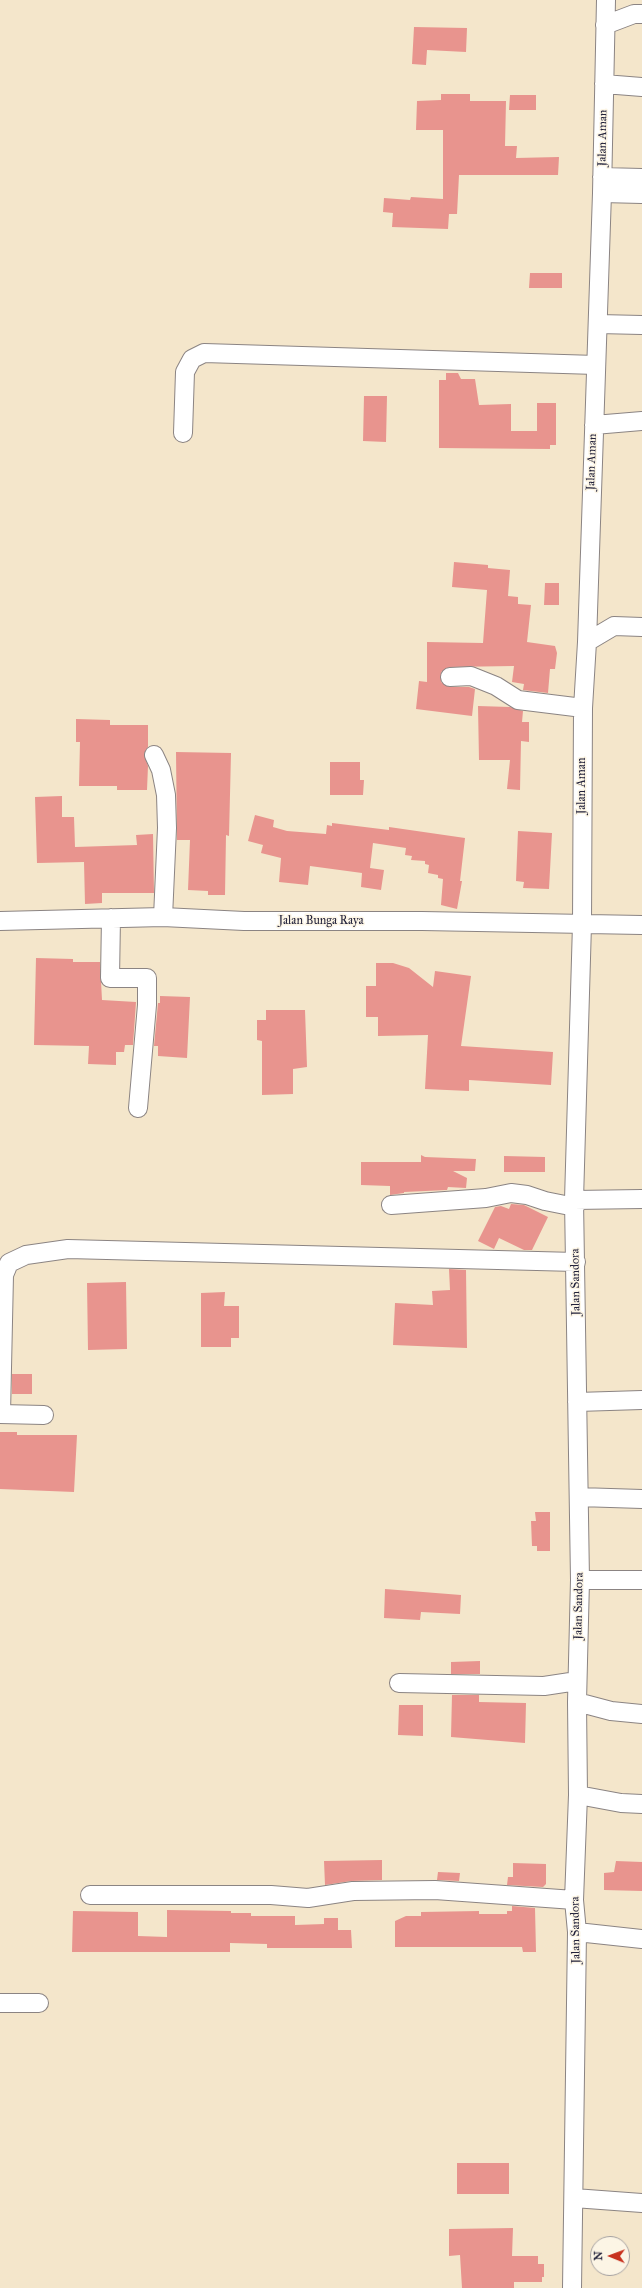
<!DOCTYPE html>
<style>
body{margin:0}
#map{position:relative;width:642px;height:2288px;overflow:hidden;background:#f4e6cb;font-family:"IM FELL Great Primer",serif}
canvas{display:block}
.north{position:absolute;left:590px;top:2236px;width:40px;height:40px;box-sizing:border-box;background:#fcf5e5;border:1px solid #a5a1a1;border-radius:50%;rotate:271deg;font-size:11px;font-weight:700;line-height:16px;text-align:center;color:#22223b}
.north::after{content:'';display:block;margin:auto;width:14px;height:18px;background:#c8321e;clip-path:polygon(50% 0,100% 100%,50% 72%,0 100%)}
</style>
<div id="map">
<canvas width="642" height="2288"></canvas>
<div class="north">N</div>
</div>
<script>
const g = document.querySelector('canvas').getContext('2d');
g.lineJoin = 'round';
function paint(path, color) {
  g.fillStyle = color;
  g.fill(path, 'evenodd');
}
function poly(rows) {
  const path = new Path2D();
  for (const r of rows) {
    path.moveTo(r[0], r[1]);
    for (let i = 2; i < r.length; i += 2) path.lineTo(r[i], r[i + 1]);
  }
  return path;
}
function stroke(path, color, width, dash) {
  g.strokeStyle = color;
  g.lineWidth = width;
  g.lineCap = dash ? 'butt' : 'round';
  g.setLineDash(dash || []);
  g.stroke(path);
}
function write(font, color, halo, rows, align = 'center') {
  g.font = font + ' "IM FELL Great Primer",serif';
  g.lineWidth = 3;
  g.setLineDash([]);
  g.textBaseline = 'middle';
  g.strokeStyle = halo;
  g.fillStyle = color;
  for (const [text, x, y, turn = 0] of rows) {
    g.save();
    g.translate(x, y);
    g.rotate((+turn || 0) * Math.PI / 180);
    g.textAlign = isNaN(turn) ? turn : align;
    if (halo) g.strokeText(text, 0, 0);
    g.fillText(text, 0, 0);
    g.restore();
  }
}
const building = poly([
 [414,27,467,28,466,52,427,50,426,65,412,64],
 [441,94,470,94,470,101,506,101,505,146,517,146,516,158,559,157,558,175,459,175,457,214,449,214,448,229,392,227,393,213,383,212,384,198,410,200,411,197,443,199,443,130,416,130,417,101,441,100],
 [510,95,536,95,536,110,509,110],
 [530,273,562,273,562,288,529,288],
 [446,373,458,373,461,379,475,379,479,405,511,404,511,431,537,431,537,403,556,403,556,445,550,445,550,449,439,448,439,380,446,380],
 [364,396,387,396,386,442,363,441],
 [454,562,488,565,488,568,510,570,508,596,518,597,518,604,531,605,527,642,555,646,557,653,555,669,550,669,548,693,523,690,524,684,512,682,514,666,450,667,441,672,441,682,450,687,469,687,475,689,472,716,416,709,419,681,427,682,427,642,483,643,487,590,452,587],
 [545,583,559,583,559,605,544,605],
 [478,706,510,707,523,711,522,722,529,722,529,742,521,741,520,790,507,789,510,760,479,760],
 [76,719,110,720,110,725,148,725,148,747,144,754,148,766,147,790,117,790,117,786,79,786,80,742,76,742],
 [176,752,231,753,229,836,226,835,225,895,208,895,208,891,188,890,190,840,177,840],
 [330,762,360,762,360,780,364,780,363,795,330,795],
 [62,796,62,817,74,817,75,847,137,845,136,835,153,834,154,893,102,893,102,903,85,904,84,862,37,863,35,797],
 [255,815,274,820,273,827,287,831,326,834,327,825,332,826,332,823,389,830,389,827,465,838,460,881,462,881,457,909,441,905,443,879,438,878,438,875,428,873,429,865,425,864,425,861,411,860,412,856,405,855,406,848,373,843,370,868,384,870,381,890,361,887,362,873,310,866,308,885,279,882,281,858,261,853,263,845,248,841],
 [518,831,552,833,549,889,523,888,524,882,516,881],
 [36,958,73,959,73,962,100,962,102,1000,136,1002,133,1045,125,1045,124,1052,116,1052,116,1065,88,1064,89,1046,34,1045],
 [376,963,393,963,409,968,433,987,435,971,471,976,461,1046,553,1052,551,1085,469,1080,469,1091,425,1089,428,1035,378,1036,378,1017,366,1017,366,986,376,986],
 [160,996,190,997,187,1058,158,1056,158,1046,154,1046,158,1003,160,1003],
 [266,1010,305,1010,307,1067,293,1069,293,1094,262,1095,262,1041,257,1040,257,1020,266,1020],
 [421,1155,425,1157,476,1159,475,1171,453,1171,467,1178,466,1188,448,1187,447,1190,404,1192,404,1193,390,1195,390,1186,361,1185,361,1162,421,1162],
 [504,1156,545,1157,545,1172,504,1172],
 [511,1204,524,1205,548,1217,532,1250,524,1250,499,1238,494,1249,478,1241,495,1207,501,1206,509,1209],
 [449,1269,466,1270,467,1348,393,1345,395,1303,433,1305,432,1291,450,1290],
 [126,1282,127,1349,88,1350,87,1283],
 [225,1292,224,1306,239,1306,239,1338,231,1338,231,1347,201,1347,201,1293],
 [12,1374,32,1374,32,1394,12,1394],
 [0,1432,17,1432,17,1435,77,1435,74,1492,0,1489],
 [535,1512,550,1512,550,1551,537,1551,537,1546,532,1546,531,1521,536,1521],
 [385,1589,461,1595,460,1614,421,1612,420,1620,384,1618],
 [480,1661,480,1674,451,1674,451,1662],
 [452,1695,479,1695,479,1702,526,1703,525,1743,451,1737],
 [399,1705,423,1705,423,1736,398,1735],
 [382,1860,382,1880,351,1881,325,1885,324,1861],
 [616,1861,642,1862,642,1891,604,1890,604,1873,614,1872],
 [513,1863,546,1864,546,1884,543,1887,507,1885,508,1877,513,1877],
 [438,1872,460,1873,459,1881,437,1880],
 [512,1906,535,1908,536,1952,523,1952,522,1947,395,1947,395,1921,406,1916,421,1916,421,1912,479,1911,479,1914,507,1914,507,1911,512,1911],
 [167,1910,231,1911,231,1913,251,1913,251,1916,295,1916,295,1925,324,1924,324,1918,338,1918,338,1930,351,1930,352,1948,267,1948,267,1944,230,1943,230,1952,72,1952,73,1911,138,1912,138,1936,167,1937],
 [457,2163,509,2163,509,2194,457,2194],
 [513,2228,512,2256,538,2256,538,2264,544,2264,544,2277,542,2277,542,2282,514,2282,514,2288,462,2288,460,2255,449,2256,449,2229]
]);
const minor = poly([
 [605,25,634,14,642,14],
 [604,84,642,87],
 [602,177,642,178],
 [602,193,642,194],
 [598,324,642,325],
 [594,425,642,421],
 [183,433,185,372,192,359,204,353,596,365],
 [587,642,614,626,642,627],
 [450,677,471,676,496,686,518,700,583,708],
 [154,755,161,770,166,795,167,828,163,917],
 [111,918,110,978,147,978,147,1005,138,1108],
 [0,921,163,917,244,921,422,921,642,925],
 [574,1200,642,1199],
 [391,1205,486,1198,511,1193,527,1195,545,1201,575,1207],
 [577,1402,642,1400],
 [0,1414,44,1415],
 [1,1414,4,1275,9,1263,26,1255,68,1249,576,1262],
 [579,1497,642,1499],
 [580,1580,642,1580],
 [399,1683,544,1686,577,1681],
 [577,1702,611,1711,642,1714],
 [578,1795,621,1803,642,1804],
 [90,1895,271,1895,308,1898,353,1891,435,1890,574,1900],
 [577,1932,642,1939],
 [0,2003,39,2003],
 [574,2198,642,2203],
 [572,2288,577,1932,574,1900,578,1795,577,1702,580,1580,574,1200,582,924,583,708,587,642,602,193,606,0]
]);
const streetNames = [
 ["Jalan Aman",603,138,-89],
 ["Jalan Aman",592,462,-88],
 ["Jalan Aman",582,786,-90],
 ["Jalan Bunga Raya",321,921],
 ["Jalan Sandora",576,1282,-91],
 ["Jalan Sandora",579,1606,-89],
 ["Jalan Sandora",576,1930,-91]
];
paint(building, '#e8948e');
stroke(minor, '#8b8483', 20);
stroke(minor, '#fff', 18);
write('12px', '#22223b', '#fcf5e5', streetNames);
</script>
